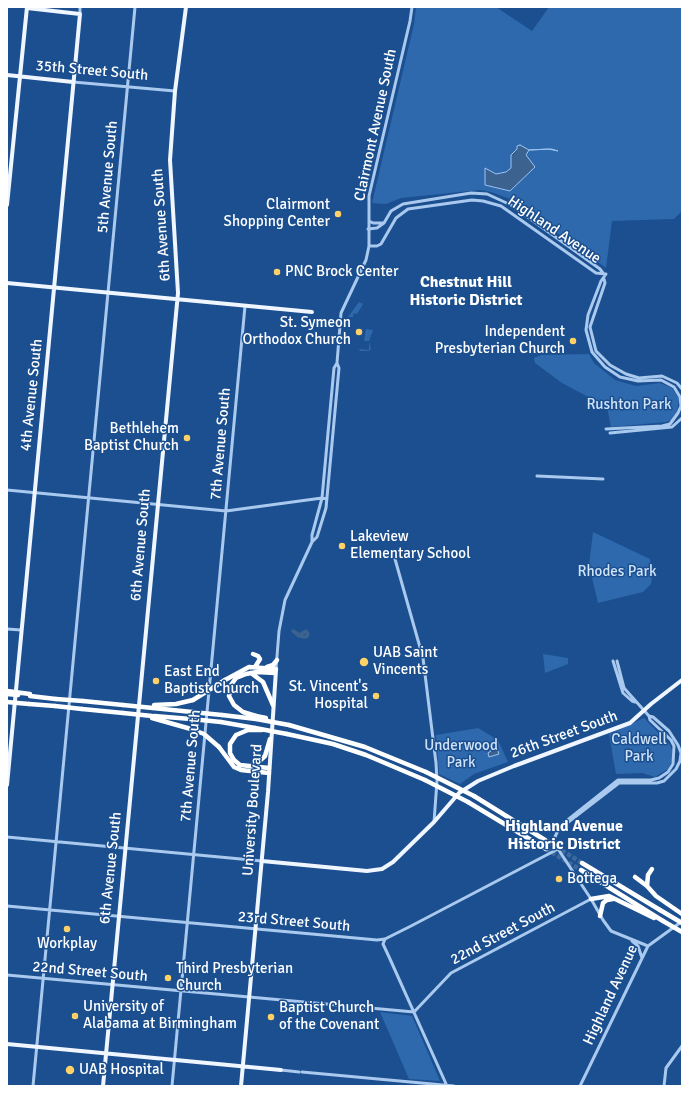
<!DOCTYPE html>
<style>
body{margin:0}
#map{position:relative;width:689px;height:1093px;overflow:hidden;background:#1b4f8f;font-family:Signika,sans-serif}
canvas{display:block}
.frame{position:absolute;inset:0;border:8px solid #fff;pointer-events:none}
</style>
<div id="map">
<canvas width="689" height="1093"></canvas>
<div class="frame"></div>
</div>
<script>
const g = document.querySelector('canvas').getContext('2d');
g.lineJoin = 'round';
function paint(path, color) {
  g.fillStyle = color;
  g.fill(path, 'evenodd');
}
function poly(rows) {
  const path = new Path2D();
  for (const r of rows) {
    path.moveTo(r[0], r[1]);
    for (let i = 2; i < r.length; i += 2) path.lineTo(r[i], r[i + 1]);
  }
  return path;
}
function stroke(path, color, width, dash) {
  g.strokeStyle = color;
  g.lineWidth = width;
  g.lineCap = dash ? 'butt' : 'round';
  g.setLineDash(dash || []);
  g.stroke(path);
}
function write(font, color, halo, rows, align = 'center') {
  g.font = font + ' Signika,sans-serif';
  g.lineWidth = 3;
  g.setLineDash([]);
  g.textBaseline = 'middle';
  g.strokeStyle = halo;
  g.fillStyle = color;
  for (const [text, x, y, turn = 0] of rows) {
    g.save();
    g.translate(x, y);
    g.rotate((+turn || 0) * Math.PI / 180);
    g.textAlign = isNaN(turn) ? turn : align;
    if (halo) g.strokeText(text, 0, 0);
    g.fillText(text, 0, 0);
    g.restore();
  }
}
const green = poly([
 [416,7,496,7,532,31,549,7,682,7,682,211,674,219,612,221,606,268,510,199,491,192,480,190,401,198,386,204,372,203,414,24],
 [359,302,363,304,357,314,354,313,353,317,348,317],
 [366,329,373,330,369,341,371,349,369,351,360,351,359,349,369,350,369,341,364,341],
 [589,354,594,363,615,380,636,386,660,383,672,388,679,399,677,413,672,420,666,422,611,427,607,407,562,383,535,363,534,358,541,355],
 [593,532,650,559,652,576,651,584,643,592,598,603,589,565],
 [543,654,568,658,568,664,545,673],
 [644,718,670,745,674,756,671,763,668,769,655,777,642,773,616,774,609,734],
 [478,728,498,740,508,762,474,774,460,784,439,774,436,735],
 [380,1012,412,1016,440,1081,409,1079]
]);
const water = poly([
 [520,145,529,150,552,149,558,151,548,149,529,150,526,155,535,167,510,191,485,185,485,168,496,174,506,172,511,168,511,155,517,149,517,146,520,145],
 [495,743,499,754,489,757,488,753,491,751,489,745,495,743]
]);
const canal = poly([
 [293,631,299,636,306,637,308,634,306,631,300,635,293,631]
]);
const highwayTunnel = poly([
 [545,840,582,863],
 [546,849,581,870]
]);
const minor = poly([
 [80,14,80,7],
 [73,82,175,91],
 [369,221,373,223,384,223,391,211,403,204,471,193,487,194,511,205,600,269,603,273],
 [368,229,377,228,384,223],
 [369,246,377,246,381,244,396,218,408,209,472,200,483,201,501,206,596,273,606,274,601,281,588,315,586,330,592,352,605,367,620,377,638,381,661,380,674,387,680,397,681,406,678,413,670,424,662,426,606,429],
 [604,279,605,283,590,327,596,351,610,365,626,374,639,378,662,376,677,383,682,389],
 [610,433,672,427,682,418],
 [537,476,603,479],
 [7,490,226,511,322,498,327,499],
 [312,542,312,535,322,498,334,368,337,363,341,313,366,260,369,246,369,196,410,21,412,7],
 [395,559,423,658,436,763,437,781,434,822],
 [7,629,21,630],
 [613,661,623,693,632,701,635,702],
 [617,661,624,688,649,716,650,720,671,740,674,746,673,764,668,772,659,778,651,780,618,780,560,826,554,839,558,849,591,899,603,920,611,931,648,946],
 [276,669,279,631,285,600,312,542,317,537,326,508,339,368,337,363],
 [558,830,619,783,657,783,664,781,676,769,680,761,681,753,678,745,669,731,653,717,649,716],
 [7,837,262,861],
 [7,906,377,940,385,939,411,926,558,849],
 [385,939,383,944,390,959,447,1086],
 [632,941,638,946,642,958],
 [7,975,414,1012,451,973,591,899],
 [281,1070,299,1072],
 [302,1072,454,1086],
 [33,1086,135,7],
 [172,1086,245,306],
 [580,1086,648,946,681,922],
 [664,1086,666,1068,682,1046]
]);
const major = poly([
 [7,75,73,82],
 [7,205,27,7],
 [7,283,312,312],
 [7,785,80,14,27,8],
 [262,861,367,871,382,869,393,862,434,822,459,793,478,781,514,766,630,723,651,704,682,680],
 [7,1044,281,1070],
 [103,1086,178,293,170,160,175,91,186,7],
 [241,1086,268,792,276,670]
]);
const highway = poly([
 [253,654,258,656,260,659,255,667],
 [267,667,273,665,277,660],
 [251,673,263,682,273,705],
 [225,680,249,667,276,669],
 [30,696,56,699],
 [83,701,123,705],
 [29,704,55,706],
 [154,705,176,704,193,700],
 [153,708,192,712],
 [82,709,123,713],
 [222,715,256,719],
 [154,716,191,719],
 [256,716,243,712,234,705,229,696,231,685,236,678,246,674,257,672,275,673],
 [152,718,191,729],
 [221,722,255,728],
 [289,725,365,747,426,772],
 [262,730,248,730,236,735,230,744,230,753,234,760,240,765,269,768],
 [287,734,333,744,366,755,425,780],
 [219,747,234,767,241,770,269,773],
 [253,767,265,756,270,739],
 [474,796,545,840],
 [468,802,546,849],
 [582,863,660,910],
 [581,870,663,921],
 [635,877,647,886,656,896,682,914],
 [647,886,648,875,652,869],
 [591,899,609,896,654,918],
 [600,916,603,903,607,900,613,899]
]);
const highwayBridge = poly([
 [7,691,30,694],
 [7,694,18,695],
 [56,699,83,701],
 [193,700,225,680],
 [7,702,29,704],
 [123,705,153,708],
 [55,706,82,709],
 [192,712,222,715],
 [123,713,152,716],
 [256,716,266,718],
 [191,719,221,722],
 [256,719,289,725],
 [255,728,287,734],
 [191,729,204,734,219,747],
 [426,772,474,796],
 [425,780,468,802],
 [660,910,682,923],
 [663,921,682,932]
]);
const markers = [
 [338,214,4,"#ffd166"],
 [277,272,4,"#ffd166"],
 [359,332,4,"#ffd166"],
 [573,341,4,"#ffd166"],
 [187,438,4,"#ffd166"],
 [342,546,4,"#ffd166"],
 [364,662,5,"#ffd166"],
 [156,681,4,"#ffd166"],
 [376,696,4,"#ffd166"],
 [559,879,4,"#ffd166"],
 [67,929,4,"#ffd166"],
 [168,978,4,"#ffd166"],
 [75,1016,4,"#ffd166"],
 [271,1017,4,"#ffd166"],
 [70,1070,5,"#ffd166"]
];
const streetNames = [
 ["35th Street South",92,71,5],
 ["Clairmont Avenue South",376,125,-78],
 ["5th Avenue South",108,177,-85],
 ["6th Avenue South",162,225,-94],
 ["Highland Avenue",554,230,34],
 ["4th Avenue South",32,395,-84],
 ["7th Avenue South",221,444,-85],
 ["6th Avenue South",141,545,-85],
 ["26th Street South",564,735,-20],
 ["7th Avenue South",191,766,-85],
 ["University Boulevard",253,810,-86],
 ["6th Avenue South",111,868,-84],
 ["23rd Street South",294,922,5],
 ["22nd Street South",503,934,-28],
 ["22nd Street South",90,972,5],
 ["Highland Avenue",611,995,-65]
];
const poiNames = [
 ["Clairmont",330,205,"right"],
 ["Shopping Center",330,222,"right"],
 ["PNC Brock Center",285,272],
 ["St. Symeon",351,323,"right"],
 ["Orthodox Church",351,340,"right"],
 ["Independent",565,332,"right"],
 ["Presbyterian Church",565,349,"right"],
 ["Bethlehem",179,429,"right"],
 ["Baptist Church",179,446,"right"],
 ["Lakeview",350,537],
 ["Elementary School",350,554],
 ["UAB Saint",373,653],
 ["Vincents",373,670],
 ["East End",164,672],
 ["Baptist Church",164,689],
 ["St. Vincent's",368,687,"right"],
 ["Hospital",368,704,"right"],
 ["Bottega",567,879],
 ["Workplay",67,944,"center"],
 ["Third Presbyterian",176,969],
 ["Church",176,986],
 ["University of",83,1007],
 ["Alabama at Birmingham",83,1024],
 ["Baptist Church",279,1008],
 ["of the Covenant",279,1025],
 ["UAB Hospital",79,1070]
];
const parkNames = [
 ["Rushton Park",629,405],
 ["Rhodes Park",617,572],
 ["Caldwell",639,740],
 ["Park",639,757],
 ["Underwood",461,746],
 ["Park",461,763]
];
const neighbourhoodNames = [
 ["Chestnut Hill",466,283],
 ["Historic District",466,301],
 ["Highland Avenue",564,827],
 ["Historic District",564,845]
];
paint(green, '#2e69ad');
paint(water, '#3c6290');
stroke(water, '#9cc4f0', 1);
stroke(canal, '#3c6290', 3.5);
stroke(highwayTunnel, '#3d69a0', 4.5, [4.5, 2]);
stroke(minor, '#a9c9ee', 3);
stroke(major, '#f0f6ff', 4);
stroke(highway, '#fff', 4.5);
stroke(highwayBridge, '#fff', 4.5);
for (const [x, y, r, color] of markers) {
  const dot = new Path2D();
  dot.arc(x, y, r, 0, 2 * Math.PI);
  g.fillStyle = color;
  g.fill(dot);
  stroke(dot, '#1b4f8f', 1.5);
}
write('15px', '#fff', '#1b4f8f', streetNames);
write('15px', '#fff', '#1b4f8f', poiNames, 'left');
write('15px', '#cfe3fa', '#1b4f8f', parkNames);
write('bold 16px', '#fff', '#1b4f8f', neighbourhoodNames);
</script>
